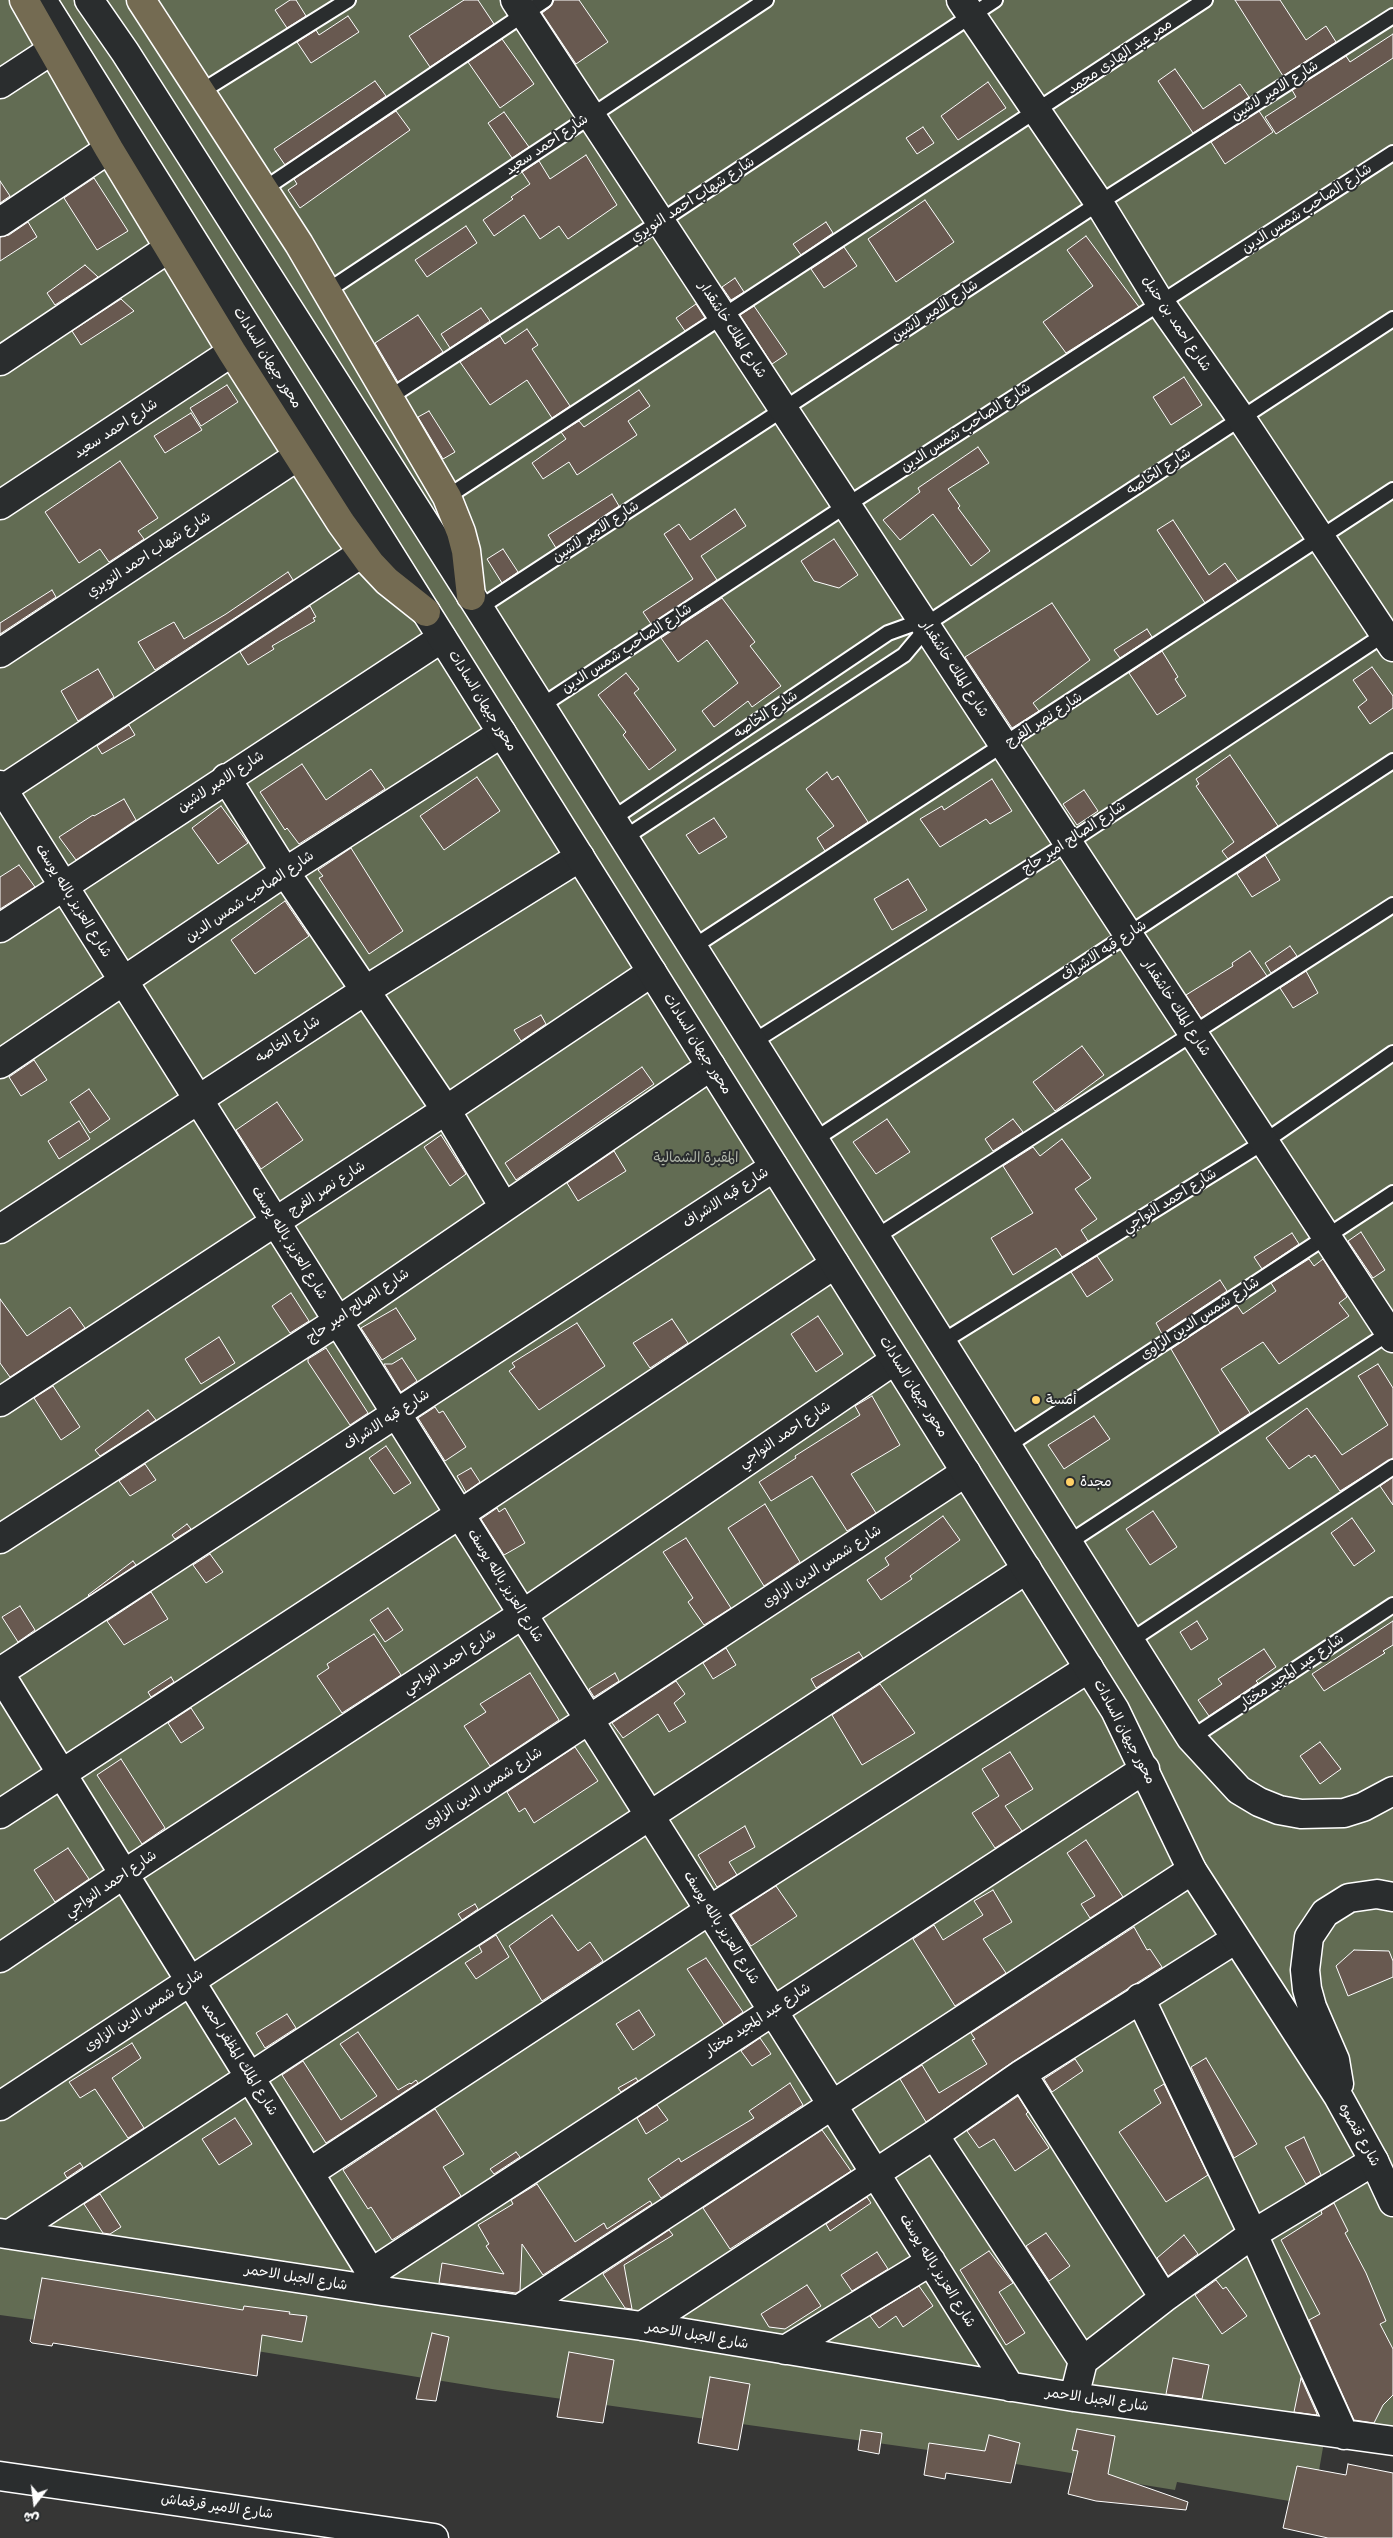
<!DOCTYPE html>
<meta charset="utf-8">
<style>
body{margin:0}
#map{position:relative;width:1393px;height:2538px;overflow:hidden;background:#363635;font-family:Sriracha,"Playpen Sans Arabic",sans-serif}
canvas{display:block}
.north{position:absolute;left:10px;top:2478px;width:50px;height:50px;-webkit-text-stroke:4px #2a2d2e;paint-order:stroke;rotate:195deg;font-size:14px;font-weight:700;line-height:20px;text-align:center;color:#fff}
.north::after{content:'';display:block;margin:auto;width:18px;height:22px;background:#fff;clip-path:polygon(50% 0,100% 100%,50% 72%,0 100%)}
</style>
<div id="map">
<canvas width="1393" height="2538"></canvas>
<div class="north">ش</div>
</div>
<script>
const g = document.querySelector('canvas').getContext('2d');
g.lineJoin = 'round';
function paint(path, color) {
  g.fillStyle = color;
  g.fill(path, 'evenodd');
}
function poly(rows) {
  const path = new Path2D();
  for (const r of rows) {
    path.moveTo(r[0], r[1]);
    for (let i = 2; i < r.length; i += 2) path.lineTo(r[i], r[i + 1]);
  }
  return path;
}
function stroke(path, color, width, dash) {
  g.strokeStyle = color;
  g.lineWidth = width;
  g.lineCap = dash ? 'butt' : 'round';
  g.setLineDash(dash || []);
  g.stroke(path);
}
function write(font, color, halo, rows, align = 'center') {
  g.font = font + ' Sriracha,"Playpen Sans Arabic",sans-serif';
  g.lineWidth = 4;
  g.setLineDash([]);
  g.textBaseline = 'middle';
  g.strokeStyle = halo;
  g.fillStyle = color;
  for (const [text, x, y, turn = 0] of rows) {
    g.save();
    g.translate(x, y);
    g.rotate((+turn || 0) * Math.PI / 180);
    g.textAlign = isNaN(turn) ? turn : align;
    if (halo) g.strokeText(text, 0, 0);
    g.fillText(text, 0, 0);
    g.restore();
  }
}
const green = poly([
 [0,0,1393,0,1393,2445,1325,2436,1313,2505,1177,2482,1175,2490,942,2452,498,2390,238,2348,0,2315]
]);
const building = poly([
 [290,0,296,0,306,16,287,28,275,10,290,0],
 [464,0,478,0,494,24,430,67,409,36,464,0],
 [554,0,579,0,608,42,576,64,542,13,550,7,554,0],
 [1235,0,1280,0,1306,40,1326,26,1336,42,1283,76,1235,0],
 [348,16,359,32,311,63,297,42,316,30,319,35,348,16],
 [1393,34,1393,58,1276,134,1265,117,1296,97,1292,90,1346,56,1350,62,1393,34],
 [502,39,534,84,500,108,468,62,502,39],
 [1175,69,1203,109,1240,84,1249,97,1193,133,1158,81,1175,69],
 [375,81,386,96,285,165,274,149,375,81],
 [988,82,1006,108,958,140,941,116,988,82],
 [396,111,410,130,300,208,288,190,297,184,294,179,396,111],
 [1259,111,1273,132,1225,164,1211,142,1259,111],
 [504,112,529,147,512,158,488,123,504,112],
 [923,127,934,143,917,154,906,138,923,127],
 [586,155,617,205,568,239,559,226,540,239,524,215,494,236,483,220,513,199,511,197,530,184,522,172,539,161,550,179,586,155],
 [94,178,128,231,97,250,64,198,94,178],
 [0,181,10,196,0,203,0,181],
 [925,200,954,242,896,282,868,239,925,200],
 [28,222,37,237,0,261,0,237,9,235,28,222],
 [826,222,833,233,801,255,793,244,826,222],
 [466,226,477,243,427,277,415,260,466,226],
 [1086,236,1139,307,1066,353,1043,322,1093,286,1067,250,1086,236],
 [844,247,857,266,824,288,811,269,844,247],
 [85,265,98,277,55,305,47,293,85,265],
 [735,278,744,292,731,300,722,287,735,278],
 [121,299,134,311,81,345,72,331,121,299],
 [696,304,705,318,685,331,676,318,696,304],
 [754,306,787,354,772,364,740,315,754,306],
 [481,308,490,321,450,348,441,334,481,308],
 [418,315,443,352,398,382,375,343,418,315],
 [527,329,538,345,532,349,570,406,552,418,527,380,490,405,460,362,500,336,505,344,527,329],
 [1184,377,1202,405,1171,425,1153,397,1184,377],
 [227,385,238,402,201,426,190,408,227,385],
 [639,390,650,406,628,421,637,435,577,475,569,462,543,479,532,463,566,439,561,432,579,421,584,427,639,390],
 [429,411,455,452,443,459,418,417,429,411],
 [191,413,202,430,165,453,154,436,191,413],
 [978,447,989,463,948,489,960,506,958,508,990,551,971,566,933,514,900,540,883,520,920,492,918,488,978,447],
 [120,461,158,518,138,531,144,539,109,562,100,549,79,563,45,512,120,461],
 [612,494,619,506,556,548,548,535,612,494],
 [735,509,746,526,701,556,717,580,651,624,643,612,693,579,664,534,679,524,690,540,735,509],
 [1173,520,1209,575,1225,563,1238,581,1205,603,1157,530,1173,520],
 [834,539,858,575,839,588,814,581,801,561,834,539],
 [503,549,518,572,502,583,487,559,503,549],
 [288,572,293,580,155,670,138,642,174,622,184,639,226,614,288,572],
 [52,590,56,597,0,634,0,623,52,590],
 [722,598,755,642,750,646,781,686,752,707,748,701,714,727,702,711,738,683,707,640,678,662,661,638,722,598],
 [1052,603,1090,660,1033,703,1039,711,1012,728,965,657,1052,603],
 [310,606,316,617,313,618,315,621,272,646,274,649,248,665,240,652,310,606],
 [1147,629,1152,637,1120,658,1114,650,1147,629],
 [1162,651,1178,677,1175,679,1186,696,1157,715,1129,673,1162,651],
 [1372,667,1393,696,1393,708,1370,724,1358,707,1367,700,1353,680,1372,667],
 [98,669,114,697,78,721,61,691,98,669],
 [626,673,639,689,634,693,676,750,649,770,623,735,626,732,598,695,626,673],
 [129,725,135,735,102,754,97,746,129,725],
 [1230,755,1278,826,1228,859,1222,851,1234,842,1196,786,1199,784,1196,779,1230,755],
 [302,764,326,800,371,769,385,789,299,844,287,828,285,830,260,792,302,764],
 [827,772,832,780,838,776,868,822,825,851,817,838,834,826,806,789,827,772],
 [477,777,500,811,444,850,420,816,477,777],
 [992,779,1012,811,990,824,986,819,940,847,920,819,942,806,944,810,992,779],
 [1084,790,1098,811,1077,825,1063,804,1084,790],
 [124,799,136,820,76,860,59,837,93,815,94,816,124,799],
 [221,806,248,843,218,864,192,828,221,806],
 [714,818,727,837,699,854,686,835,714,818],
 [351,848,403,931,369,954,319,878,323,876,318,870,351,848],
 [1265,855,1280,880,1252,897,1237,874,1265,855],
 [19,865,35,887,0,909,0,877,19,865],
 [908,879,927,910,892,930,874,899,908,879],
 [285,901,309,936,255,974,231,940,285,901],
 [1290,946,1297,956,1271,973,1265,963,1290,946],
 [1250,951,1267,976,1201,1018,1186,995,1233,966,1232,963,1250,951],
 [1306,971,1318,993,1293,1008,1280,988,1306,971],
 [541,1015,546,1024,521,1041,514,1030,541,1015],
 [1082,1046,1104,1075,1055,1111,1033,1082,1082,1046],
 [34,1060,47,1080,21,1096,9,1077,34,1060],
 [642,1067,654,1084,516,1180,505,1163,642,1067],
 [89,1089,110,1119,90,1133,70,1102,89,1089],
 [277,1102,303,1140,261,1169,236,1130,277,1102],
 [887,1119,910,1152,876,1174,853,1142,887,1119],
 [1013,1119,1023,1132,993,1151,985,1139,1013,1119],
 [79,1121,90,1139,59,1159,48,1141,79,1121],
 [441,1135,466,1174,450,1186,424,1147,441,1135],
 [1062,1139,1091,1178,1075,1189,1097,1219,1081,1230,1088,1241,1062,1257,1056,1248,1013,1275,991,1238,1033,1213,1003,1166,1033,1147,1040,1156,1062,1139],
 [614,1151,626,1171,578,1201,567,1183,614,1151],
 [1361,1232,1385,1270,1373,1278,1348,1241,1361,1232],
 [1292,1233,1299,1244,1262,1269,1254,1257,1292,1233],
 [1097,1256,1113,1280,1087,1297,1071,1272,1097,1256],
 [1309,1259,1314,1266,1323,1259,1347,1297,1339,1303,1349,1316,1279,1364,1263,1342,1221,1369,1250,1413,1220,1433,1171,1349,1237,1305,1243,1314,1276,1291,1271,1283,1309,1259],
 [1220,1280,1227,1291,1162,1334,1156,1323,1220,1280],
 [291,1293,309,1321,290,1333,272,1306,291,1293],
 [0,1299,27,1336,70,1307,85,1328,10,1377,0,1363,0,1299],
 [396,1308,416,1339,382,1360,361,1328,396,1308],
 [818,1316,843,1354,816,1372,791,1334,818,1316],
 [672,1319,688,1343,650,1368,633,1343,672,1319],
 [577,1323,605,1366,539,1410,509,1371,515,1367,512,1363,577,1323],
 [219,1337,235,1363,201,1384,185,1359,219,1337],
 [326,1348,368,1413,350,1425,308,1362,308,1359,326,1348],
 [402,1358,417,1381,401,1392,384,1364,392,1364,402,1358],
 [1378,1364,1393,1388,1393,1458,1340,1491,1315,1455,1311,1458,1309,1455,1289,1469,1266,1438,1307,1408,1342,1455,1388,1425,1358,1376,1378,1364],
 [53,1386,80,1427,61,1440,34,1398,53,1386],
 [872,1396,900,1445,851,1474,876,1513,847,1531,812,1476,771,1501,759,1482,796,1458,795,1456,860,1415,855,1406,872,1396],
 [435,1407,439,1413,443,1411,466,1447,445,1461,418,1418,435,1407],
 [148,1410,156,1420,100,1456,95,1450,148,1410],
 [1094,1416,1110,1439,1064,1469,1048,1445,1094,1416],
 [386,1446,411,1483,394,1494,369,1458,386,1446],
 [145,1464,156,1480,130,1496,119,1481,145,1464],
 [471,1468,480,1482,466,1492,457,1476,471,1468],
 [1393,1477,1393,1505,1380,1486,1393,1477],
 [765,1504,800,1562,764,1586,728,1528,765,1504],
 [497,1508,499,1512,505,1508,525,1543,504,1555,481,1519,497,1508],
 [1153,1511,1177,1547,1150,1565,1126,1529,1153,1511],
 [943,1516,960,1540,910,1576,912,1579,881,1600,867,1580,889,1565,885,1558,943,1516],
 [1352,1518,1375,1551,1354,1566,1331,1533,1352,1518],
 [187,1524,191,1529,175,1539,172,1535,187,1524],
 [686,1538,731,1608,704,1625,688,1602,693,1598,663,1552,686,1538],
 [210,1554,223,1572,206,1583,193,1565,210,1554],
 [133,1561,136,1565,89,1596,88,1595,133,1561],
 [151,1592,168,1619,124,1645,107,1621,151,1592],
 [20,1606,35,1630,18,1642,2,1617,20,1606],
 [388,1608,403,1630,385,1642,370,1620,388,1608],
 [1197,1621,1208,1639,1191,1650,1180,1632,1197,1621],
 [1393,1621,1393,1645,1383,1651,1385,1653,1324,1691,1312,1674,1393,1621],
 [374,1634,401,1675,342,1713,317,1676,329,1668,327,1664,374,1634],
 [726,1648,736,1665,713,1679,703,1663,726,1648],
 [1264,1649,1276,1667,1256,1681,1258,1683,1209,1716,1198,1700,1222,1684,1218,1679,1264,1649],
 [859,1652,863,1658,816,1688,811,1679,859,1652],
 [530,1673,559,1720,490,1766,464,1726,486,1712,480,1704,530,1673],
 [615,1673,619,1681,594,1697,589,1689,615,1673],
 [171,1677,174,1682,151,1697,148,1692,171,1677],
 [676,1681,685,1694,674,1703,686,1722,669,1732,658,1714,623,1738,612,1723,676,1681],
 [880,1684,915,1733,862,1765,832,1715,880,1684],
 [191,1708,204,1728,181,1743,168,1723,191,1708],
 [1320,1742,1341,1769,1320,1784,1300,1756,1320,1742],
 [575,1747,598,1781,534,1823,525,1808,519,1812,507,1792,575,1747],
 [1010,1752,1033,1789,1005,1806,1022,1831,995,1848,972,1813,999,1796,982,1769,1010,1752],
 [121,1759,165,1828,142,1844,97,1775,121,1759],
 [745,1826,755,1847,729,1862,737,1875,717,1887,698,1855,745,1826],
 [1086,1840,1123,1897,1090,1918,1081,1904,1095,1896,1067,1853,1086,1840],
 [68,1848,89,1879,55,1902,34,1870,68,1848],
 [776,1886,797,1916,751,1946,731,1915,776,1886],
 [993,1890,1012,1922,983,1939,1006,1973,955,2006,913,1939,934,1925,943,1940,983,1915,974,1901,993,1890],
 [475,1904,478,1909,462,1920,458,1914,475,1904],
 [552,1915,578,1951,590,1942,603,1961,542,2001,509,1946,552,1915],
 [1134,1927,1147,1950,1150,1949,1162,1967,1014,2061,926,2122,900,2079,922,2065,939,2093,987,2064,972,2040,975,2039,971,2033,1134,1927],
 [496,1935,509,1957,476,1979,465,1963,482,1952,479,1946,496,1935],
 [1354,1950,1389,1951,1393,1961,1393,1977,1348,1996,1336,1966,1354,1950],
 [706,1958,743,2012,724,2025,687,1969,706,1958],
 [639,2010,655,2035,633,2050,616,2024,639,2010],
 [287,2014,296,2028,265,2048,256,2033,287,2014],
 [358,2032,398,2090,410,2083,411,2084,416,2080,418,2083,326,2143,282,2075,303,2061,341,2120,377,2096,340,2044,358,2032],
 [760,2038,771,2054,752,2066,741,2051,760,2038],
 [132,2043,141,2058,112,2078,144,2128,128,2138,95,2089,80,2098,69,2082,132,2043],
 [1206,2058,1257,2144,1234,2158,1191,2067,1206,2058],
 [1075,2059,1083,2071,1052,2092,1044,2079,1075,2059],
 [636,2078,638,2081,621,2092,618,2088,636,2078],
 [790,2083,803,2105,661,2198,648,2179,679,2158,681,2162,754,2118,749,2111,790,2083],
 [1164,2084,1208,2175,1166,2202,1119,2132,1161,2103,1154,2090,1164,2084],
 [1018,2096,1028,2112,1026,2114,1049,2148,1015,2171,994,2139,979,2148,967,2131,1018,2096],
 [657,2105,668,2120,646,2134,637,2118,657,2105],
 [435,2109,464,2154,443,2167,461,2196,392,2240,371,2207,368,2209,343,2170,435,2109],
 [235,2118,252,2144,219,2165,202,2139,235,2118],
 [822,2130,851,2171,730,2249,703,2208,822,2130],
 [1304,2137,1321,2175,1306,2184,1285,2147,1304,2137],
 [516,2152,520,2157,494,2174,490,2169,516,2152],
 [80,2163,83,2167,67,2178,64,2173,80,2163],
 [537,2184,575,2242,604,2223,607,2229,650,2201,652,2204,543,2275,522,2244,520,2291,516,2293,439,2283,442,2263,504,2274,486,2246,489,2244,478,2225,513,2204,511,2200,537,2184],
 [100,2194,121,2227,110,2234,103,2233,84,2204,100,2194],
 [867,2197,871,2203,830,2231,826,2224,867,2197],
 [1334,2203,1348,2231,1345,2233,1366,2273,1386,2321,1380,2324,1393,2349,1393,2395,1383,2405,1374,2423,1354,2420,1309,2320,1320,2314,1281,2240,1322,2214,1321,2211,1334,2203],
 [669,2230,673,2235,624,2265,632,2309,625,2308,603,2274,669,2230],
 [1046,2233,1070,2266,1049,2281,1026,2246,1046,2233],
 [1184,2235,1198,2254,1168,2276,1157,2258,1184,2235],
 [989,2251,1013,2283,999,2292,1025,2333,1006,2345,960,2270,989,2251],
 [877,2252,888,2269,852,2291,841,2275,877,2252],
 [42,2278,243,2310,244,2306,290,2312,289,2314,307,2316,302,2342,262,2335,257,2376,53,2343,52,2346,32,2343,30,2341,42,2278],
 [1216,2280,1223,2289,1226,2287,1247,2316,1222,2334,1195,2295,1216,2280],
 [807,2285,821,2306,785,2329,769,2327,761,2314,807,2285],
 [919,2286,933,2306,903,2327,896,2316,879,2328,870,2316,919,2286],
 [432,2333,449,2337,436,2401,416,2399,432,2333],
 [569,2352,614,2360,603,2423,557,2417,569,2352],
 [1173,2358,1209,2365,1202,2399,1166,2394,1173,2358],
 [710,2377,750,2384,738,2450,698,2443,710,2377],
 [1301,2378,1317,2414,1316,2415,1294,2412,1301,2378],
 [1077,2429,1115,2436,1108,2474,1188,2502,1186,2510,1096,2501,1068,2494,1078,2451,1072,2450,1077,2429],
 [861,2430,882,2433,879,2454,858,2450,861,2430],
 [989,2435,1020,2443,1011,2483,946,2473,945,2479,924,2475,929,2443,985,2451,989,2435],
 [1348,2464,1393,2473,1393,2538,1328,2538,1283,2528,1297,2466,1346,2475,1348,2464]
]);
const lane = poly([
 [202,91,348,0],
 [264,189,545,0],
 [327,291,766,0],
 [390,397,661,221,995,0],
 [447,497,1205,0],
 [479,608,1099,203,1393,16],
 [541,706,847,505,1393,153],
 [612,819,888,633,913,624,925,625],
 [624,838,904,655,920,636,925,625,1393,319],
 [693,947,1393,490],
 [753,1042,1068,843,1388,632],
 [814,1140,1393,761],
 [876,1237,1393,905],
 [942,1342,1264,1142,1393,1053],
 [1007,1446,1393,1193],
 [1068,1543,1392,1331],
 [1130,1641,1393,1467],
 [1191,1738,1393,1605]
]);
const street = poly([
 [515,0,1393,1338],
 [961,0,1099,203,1161,304,1241,418,1393,647],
 [0,84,52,50],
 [0,222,109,149],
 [0,361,169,248],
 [0,505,232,352],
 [0,653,298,456],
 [226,778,285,872,446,1110,504,1207],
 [0,785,1010,2387],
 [0,791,362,553],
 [0,928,442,638],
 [0,1064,285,872,502,733],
 [0,1229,366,990,580,857],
 [0,1402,446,1110,652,972],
 [0,1539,338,1321,711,1066],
 [0,1672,774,1167],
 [0,1674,381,2289],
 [0,1814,460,1514,835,1264],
 [0,1958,124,1874,523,1614,895,1360],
 [1140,1998,1253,2234,1344,2435],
 [1022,2074,1164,2298],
 [0,2106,966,1472],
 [934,2135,1083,2361],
 [309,2173,710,1910,1089,1668],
 [0,2233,382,2291,642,2326,1074,2397,1393,2441],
 [10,2234,1027,1569],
 [371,2273,1145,1769],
 [520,2309,1192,1870],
 [642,2326,934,2135,1022,2074,1236,1939],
 [785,2350,931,2261],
 [1074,2397,1083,2361,1164,2298,1253,2234,1374,2161],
 [0,2476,434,2538]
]);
const secondary = poly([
 [42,0,1115,1710,1192,1870,1338,2096,1374,2161,1393,2202],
 [89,0,125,52,479,608,1191,1738,1239,1790,1259,1802,1279,1810,1301,1814,1344,1813,1363,1807,1393,1791],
 [1339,2084,1335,2060,1312,2007,1307,1989,1305,1970,1309,1937,1325,1913,1349,1898,1377,1894,1393,1897]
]);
const highway = poly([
 [24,0,109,149,232,352,341,523,370,563,387,581,426,612],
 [141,0,299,244,447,497,461,532,466,551,471,596]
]);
const markers = [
 [1036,1400,5,"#ffd166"],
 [1070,1482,5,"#ffd166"]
];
const streetNames = [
 ["ممر عبد الهادى محمد",1120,57,-34],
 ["شارع الامير لاشين",1275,91,-32],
 ["شارع احمد سعيد",547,145,-34],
 ["شارع شهاب احمد النويري",693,200,-33],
 ["شارع الصاحب شمس الدين",1307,209,-33],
 ["شارع الامير لاشين",935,311,-33],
 ["شارع احمد بن حنبل",1176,324,56],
 ["شارع الملك خاشقدار",732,330,57],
 ["محور جيهان السادات",267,358,58],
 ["شارع الصاحب شمس الدين",966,428,-33],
 ["شارع احمد سعيد",116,429,-33],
 ["شارع الخاصه",1159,472,-33],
 ["شارع الامير لاشين",596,532,-33],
 ["شارع شهاب احمد النويري",149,555,-33],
 ["شارع الصاحب شمس الدين",627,649,-33],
 ["شارع الملك خاشقدار",954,669,57],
 ["محور جيهان السادات",482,701,58],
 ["شارع الخاصه",766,715,-34],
 ["شارع نصر الفرج",1044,720,-33],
 ["شارع الامير لاشين",221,782,-33],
 ["شارع الصالح امير حاج",1074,838,-33],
 ["شارع الصاحب شمس الدين",250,897,-34],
 ["شارع العزيز بالله يوسف",73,901,58],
 ["شارع قبه الاشراف",1104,951,-33],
 ["شارع الملك خاشقدار",1176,1008,57],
 ["شارع الخاصه",288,1040,-33],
 ["محور جيهان السادات",697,1044,58],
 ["شارع نصر الفرج",327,1189,-33],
 ["شارع قبه الاشراف",726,1198,-33],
 ["شارع احمد النواجي",1170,1201,-32],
 ["شارع العزيز بالله يوسف",289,1243,58],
 ["شارع الصالح امير حاج",358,1306,-34],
 ["شارع شمس الدين الزاوى",1200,1319,-33],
 ["محور جيهان السادات",913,1387,58],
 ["شارع قبه الاشراف",387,1420,-33],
 ["شارع احمد النواجي",785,1435,-34],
 ["شارع شمس الدين الزاوى",822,1567,-33],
 ["شارع العزيز بالله يوسف",505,1586,58],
 ["شارع احمد النواجي",450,1662,-33],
 ["شارع عبد المجيد مختار",1292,1672,-34],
 ["محور جيهان السادات",1124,1732,62],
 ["شارع شمس الدين الزاوى",483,1789,-33],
 ["شارع احمد النواجي",111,1884,-34],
 ["شارع العزيز بالله يوسف",721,1928,58],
 ["شارع شمس الدين الزاوى",144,2011,-33],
 ["شارع عبد المجيد مختار",758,2020,-33],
 ["شارع الملك المظفر احمد",239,2059,58],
 ["شارع قنصوه",1359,2135,61],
 ["شارع العزيز بالله يوسف",937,2271,58],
 ["شارع الجبل الاحمر",296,2278,9],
 ["شارع الجبل الاحمر",697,2336,10],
 ["شارع الجبل الاحمر",1097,2400,8],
 ["شارع الامير قرقماش",217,2507,8]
];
const parkNames = [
 ["المقبرة الشمالية",696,1158]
];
const poiNames = [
 ["أمسة",1046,1400],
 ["مجدة",1080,1482]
];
paint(green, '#626c53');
paint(building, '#685950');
stroke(building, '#fff', 1);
stroke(lane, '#fff', 18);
stroke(street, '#fff', 31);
stroke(secondary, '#fff', 31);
stroke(highway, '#fff', 31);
stroke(lane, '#2a2d2e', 14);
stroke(street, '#2a2d2e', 28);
stroke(secondary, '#2a2d2e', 28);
stroke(highway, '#746b52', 28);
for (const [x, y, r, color] of markers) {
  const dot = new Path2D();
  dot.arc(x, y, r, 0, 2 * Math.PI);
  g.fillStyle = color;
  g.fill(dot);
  stroke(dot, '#2a2d2e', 2);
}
write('14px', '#fff', '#2a2d2e', streetNames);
write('14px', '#b0b6a9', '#2a2d2e', parkNames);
write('14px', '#fff', '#2a2d2e', poiNames, 'left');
</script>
